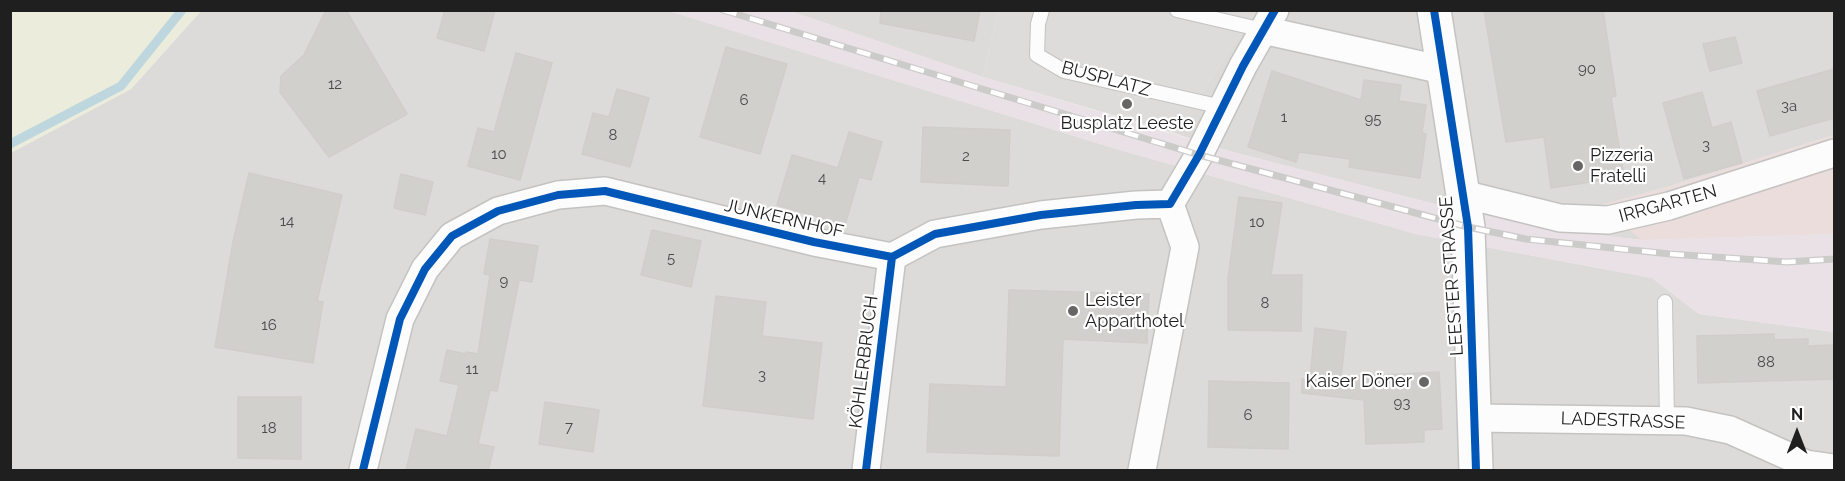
<!DOCTYPE html>
<meta charset="utf-8">
<style>
body{margin:0}
#map{position:relative;width:1845px;height:481px;overflow:hidden;background:#edebe8;font-family:Raleway,sans-serif}
canvas{display:block}
.frame{position:absolute;inset:0;border:12px solid #1f1f1f;pointer-events:none}
.north{position:absolute;left:1767px;top:403px;width:60px;height:60px;-webkit-text-stroke:4px #fff;paint-order:stroke;rotate:0deg;font-size:16px;font-weight:700;line-height:24px;text-align:center;color:#1f1f1f}
.north::after{content:'';display:block;margin:auto;width:21px;height:27px;background:#1f1f1f;clip-path:polygon(50% 0,100% 100%,50% 72%,0 100%)}
</style>
<div id="map">
<canvas width="1845" height="481"></canvas>
<div class="frame"></div>
<div class="north">N</div>
</div>
<script>
const g = document.querySelector('canvas').getContext('2d');
g.lineJoin = 'round';
function paint(path, color) {
  g.fillStyle = color;
  g.fill(path, 'evenodd');
}
function poly(rows) {
  const path = new Path2D();
  for (const r of rows) {
    path.moveTo(r[0], r[1]);
    for (let i = 2; i < r.length; i += 2) path.lineTo(r[i], r[i + 1]);
  }
  return path;
}
function stroke(path, color, width, dash) {
  g.strokeStyle = color;
  g.lineWidth = width;
  g.lineCap = dash ? 'butt' : 'round';
  g.setLineDash(dash || []);
  g.stroke(path);
}
function write(font, color, halo, rows, align = 'center') {
  g.font = font + ' Raleway,sans-serif';
  g.lineWidth = 4.5;
  g.setLineDash([]);
  g.textBaseline = 'middle';
  g.strokeStyle = halo;
  g.fillStyle = color;
  for (const [text, x, y, turn = 0] of rows) {
    g.save();
    g.translate(x, y);
    g.rotate((+turn || 0) * Math.PI / 180);
    g.textAlign = isNaN(turn) ? turn : align;
    if (halo) g.strokeText(text, 0, 0);
    g.fillText(text, 0, 0);
    g.restore();
  }
}
const residential = poly([
 [201,11,669,11,1113,148,1416,234,1652,278,1699,314,1834,332,1834,470,11,470,10,153,131,89],
 [790,11,998,11,983,77],
 [1256,11,1834,11,1834,135,1667,187,1601,205,1642,240,1546,229,1431,203,1229,151,1174,133]
]);
const commercial = poly([
 [1834,135,1834,234,1642,240,1601,205,1667,187]
]);
const industrial = poly([
 [669,11,790,11,983,77,1229,151,1431,203,1546,229,1642,240,1834,234,1834,332,1699,314,1652,278,1416,234,1113,148]
]);
const farmland = poly([
 [11,10,201,10,201,11,131,89,11,153]
]);
const parking = poly([
 [998,11,1256,11,1174,133,983,77]
]);
const stream = poly([
 [10,144,121,86,182,10]
]);
const building = poly([
 [326,10,346,10,407,114,329,157,280,92,281,76,304,55,326,10],
 [445,10,495,10,484,51,437,38,445,10],
 [881,10,980,10,974,41,880,23,881,10],
 [1484,10,1603,10,1616,96,1611,97,1624,177,1551,188,1544,137,1506,142,1484,10],
 [1735,37,1742,63,1710,71,1703,44,1735,37],
 [726,47,787,64,760,154,700,137,726,47],
 [516,53,552,63,520,180,468,166,478,128,494,132,516,53],
 [1834,69,1834,118,1770,136,1757,91,1834,69],
 [1272,71,1361,100,1364,80,1401,85,1399,101,1426,105,1422,133,1426,134,1420,178,1349,167,1350,159,1299,152,1296,162,1248,147,1272,71],
 [617,89,649,98,630,167,582,154,593,113,609,117,617,89],
 [1702,92,1712,128,1731,122,1742,163,1684,179,1663,103,1702,92],
 [923,127,1010,130,1008,186,921,182,923,127],
 [849,132,882,142,871,180,859,177,845,225,777,205,792,155,838,168,849,132],
 [249,173,342,195,317,301,323,302,313,363,215,347,233,242,249,173],
 [401,174,433,182,425,215,394,208,401,174],
 [1239,197,1282,203,1271,275,1302,275,1301,331,1228,330,1228,279,1239,197],
 [652,230,701,241,691,287,641,275,652,230],
 [490,239,538,246,532,282,519,280,497,391,490,390,478,444,494,447,488,471,406,471,416,429,447,436,459,385,440,381,447,350,466,354,466,352,478,354,490,275,484,274,490,239],
 [1009,290,1149,294,1147,343,1063,339,1059,456,927,452,930,384,1006,387,1009,290],
 [716,296,766,302,762,336,822,343,813,419,703,406,716,296],
 [1315,328,1346,332,1341,377,1439,372,1442,429,1424,430,1424,442,1366,444,1364,400,1302,393,1302,379,1310,379,1315,328],
 [1774,334,1774,340,1808,339,1808,346,1834,345,1834,379,1698,383,1697,336,1774,334],
 [1209,381,1289,383,1288,449,1208,447,1209,381],
 [238,397,301,397,301,459,238,458,238,397],
 [545,402,599,410,593,452,539,444,545,402]
]);
const service = poly([
 [1042,10,1038,24,1037,55,1064,71,1222,107],
 [1177,10,1263,30],
 [1665,302,1667,421]
]);
const minor = poly([
 [1263,30,1443,70],
 [1463,194,1560,218,1608,220,1669,206,1834,153],
 [1475,418,1686,421,1730,430,1806,464,1834,468],
 [363,470,400,319,425,269,452,236,498,211,558,195,605,191,814,242,892,257,935,234,1041,215,1136,205,1170,204,1199,155,1243,66,1275,10],
 [866,470,892,257],
 [1142,470,1185,247,1170,204]
]);
const tertiary = poly([
 [1434,10,1468,227,1476,470]
]);
const rail = poly([
 [723,10,1199,155,1468,227,1526,239,1670,254,1787,262,1834,259]
]);
const cycleway = poly([
 [1434,10,1468,227,1476,470],
 [363,470,400,319,425,269,452,236,498,211,558,195,605,191,814,242,892,257,935,234,1041,215,1136,205,1170,204,1199,155,1243,66,1275,10],
 [866,470,892,257]
]);
const markers = [
 [1127,104,6,"#676665"],
 [1578,166,6,"#676665"],
 [1073,311,6,"#676665"],
 [1424,382,6,"#676665"]
];
const numberNames = [
 ["90",1587,69],
 ["12",335,84],
 ["6",744,100],
 ["3a",1789,106],
 ["1",1284,117],
 ["95",1373,119],
 ["8",613,135],
 ["3",1706,145],
 ["10",499,154],
 ["2",966,156],
 ["4",822,178],
 ["14",287,221],
 ["10",1257,222],
 ["5",671,258],
 ["9",504,281],
 ["8",1265,303],
 ["16",269,325],
 ["88",1766,362],
 ["11",472,369],
 ["3",762,375],
 ["93",1402,403],
 ["6",1248,415],
 ["7",569,427],
 ["18",269,428]
];
const streetNames = [
 ["BUSPLATZ",1106,79,15],
 ["IRRGARTEN",1668,204,-15],
 ["JUNKERNHOF",784,219,13],
 ["LEESTER STRASSE",1452,276,-94],
 ["KÖHLERBRUCH",864,362,-83],
 ["LADESTRASSE",1623,421,2]
];
const poiNames = [
 ["Busplatz Leeste",1127,124,"center"],
 ["Pizzeria",1590,156],
 ["Fratelli",1590,177],
 ["Leister",1085,301],
 ["Apparthotel",1085,322],
 ["Kaiser Döner",1412,382,"right"]
];
paint(residential, '#dcdbd9');
paint(commercial, '#eadddb');
paint(industrial, '#eae1e6');
paint(farmland, '#ebecdc');
paint(parking, '#dddcdb');
stroke(stream, '#bed7de', 9);
paint(building, '#d2d0cd');
stroke(building, '#d0cdca', 1.5);
stroke(service, '#c4c3c2', 16);
stroke(minor, '#c4c3c2', 30);
stroke(tertiary, '#c4c3c2', 36);
stroke(service, '#fcfcfc', 14);
stroke(minor, '#fcfcfc', 27);
stroke(tertiary, '#fcfcfc', 33);
stroke(rail, '#cbcbca', 7);
stroke(rail, '#fff', 4.5, [14]);
stroke(cycleway, '#0057b8', 8);
for (const [x, y, r, color] of markers) {
  const dot = new Path2D();
  dot.arc(x, y, r, 0, 2 * Math.PI);
  g.fillStyle = color;
  g.fill(dot);
  stroke(dot, '#fff', 2);
}
write('15px', '#4c4b4a', null, numberNames);
write('18px', '#1f1f1f', '#fff', streetNames);
write('18px', '#1f1f1f', '#fff', poiNames, 'left');
</script>
